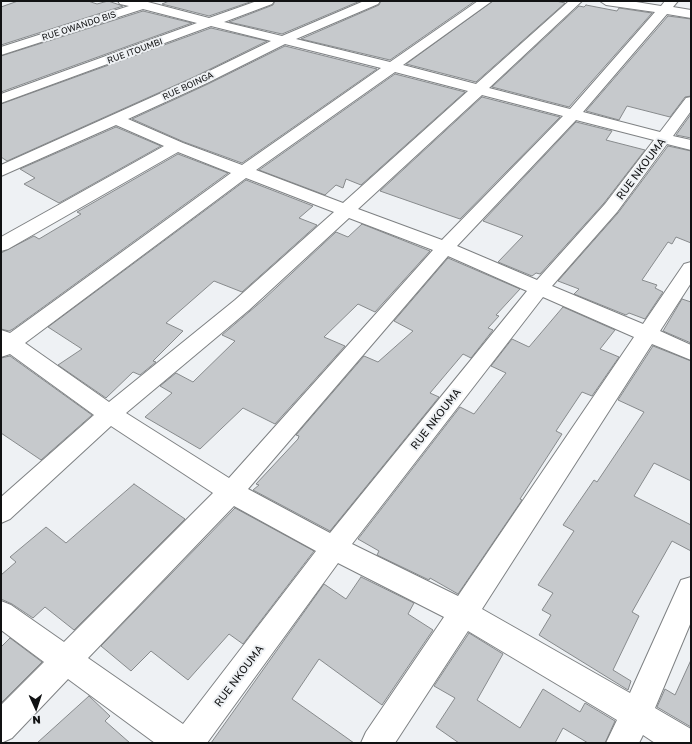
<!DOCTYPE html>
<style>
body{margin:0}
#map{position:relative;width:692px;height:744px;overflow:hidden;background:#eef1f4;font-family:"Golos Text",sans-serif}
canvas{display:block}
.frame{position:absolute;inset:0;border:2px solid #111213;pointer-events:none}
.north{position:absolute;left:16px;top:688px;width:40px;height:40px;-webkit-text-stroke:3px #eef1f4;paint-order:stroke;rotate:177deg;font-size:11px;font-weight:700;line-height:16px;text-align:center;color:#111213}
.north::after{content:'';display:block;margin:auto;width:14px;height:18px;background:#111213;clip-path:polygon(50% 0,100% 100%,50% 72%,0 100%)}
</style>
<div id="map">
<canvas width="692" height="744"></canvas>
<div class="frame"></div>
<div class="north">N</div>
</div>
<script>
const g = document.querySelector('canvas').getContext('2d');
g.lineJoin = 'round';
function paint(path, color) {
  g.fillStyle = color;
  g.fill(path, 'evenodd');
}
function poly(rows) {
  const path = new Path2D();
  for (const r of rows) {
    path.moveTo(r[0], r[1]);
    for (let i = 2; i < r.length; i += 2) path.lineTo(r[i], r[i + 1]);
  }
  return path;
}
function stroke(path, color, width, dash) {
  g.strokeStyle = color;
  g.lineWidth = width;
  g.lineCap = dash ? 'butt' : 'round';
  g.setLineDash(dash || []);
  g.stroke(path);
}
function write(font, color, halo, rows, align = 'center') {
  g.font = font + ' "Golos Text",sans-serif';
  g.lineWidth = 4;
  g.setLineDash([]);
  g.textBaseline = 'middle';
  g.strokeStyle = halo;
  g.fillStyle = color;
  for (const [text, x, y, turn = 0] of rows) {
    g.save();
    g.translate(x, y);
    g.rotate((+turn || 0) * Math.PI / 180);
    g.textAlign = isNaN(turn) ? turn : align;
    if (halo) g.strokeText(text, 0, 0);
    g.fillText(text, 0, 0);
    g.restore();
  }
}
const building = poly([
 [18,1,88,1,97,4,108,1,123,6,1,45,1,7,18,1],
 [169,1,253,1,209,16,162,4,169,1],
 [275,1,360,1,282,34,229,22,273,5,275,1],
 [381,1,475,1,390,60,301,39,379,5,381,1],
 [493,1,556,1,565,3,476,82,406,64,493,1],
 [586,5,617,11,619,8,652,13,569,107,492,87,579,6,584,7,586,5],
 [143,11,192,23,1,92,1,56,143,11],
 [668,16,691,19,691,96,685,97,670,117,627,106,619,120,586,111,668,16],
 [211,28,267,41,196,76,7,161,1,157,1,104,211,28],
 [285,46,377,69,242,163,184,142,132,119,208,84,285,46],
 [395,74,465,92,361,185,346,179,343,188,336,185,325,195,259,170,395,74],
 [482,97,560,117,460,219,380,191,482,97],
 [691,114,691,138,676,135,691,114],
 [576,122,612,131,606,140,645,150,604,203,540,274,536,273,532,276,498,262,523,236,483,221,576,122],
 [116,127,161,146,59,203,24,184,35,178,20,169,116,127],
 [668,146,691,151,691,243,676,237,672,244,668,242,642,280,657,285,655,288,663,292,645,319,629,313,626,315,574,294,579,289,558,281,618,213,668,146],
 [178,154,228,173,13,329,9,331,1,329,1,253,34,236,39,239,81,214,77,212,178,154],
 [246,180,313,206,299,218,317,225,242,292,214,281,166,323,183,331,153,361,156,362,140,375,133,372,106,398,58,365,82,349,48,327,246,180],
 [362,224,430,251,375,312,358,304,324,337,345,346,275,424,243,408,200,449,145,417,172,393,160,386,176,373,193,382,235,341,222,335,263,300,336,232,348,237,362,224],
 [448,258,520,289,496,315,499,316,488,328,493,330,471,358,463,354,430,393,439,397,330,531,253,490,259,485,256,484,298,439,299,436,296,435,364,356,378,362,413,331,394,321,448,258],
 [682,299,691,302,691,343,663,331,682,299],
 [563,307,615,330,600,349,619,357,592,396,582,392,556,431,562,434,520,499,522,500,458,594,430,578,429,580,377,555,379,551,358,539,460,407,474,414,506,373,491,366,512,339,529,347,563,307],
 [653,346,691,361,691,481,654,463,634,496,691,525,691,551,672,541,632,612,639,616,613,670,631,681,628,690,539,635,551,615,542,610,553,593,538,585,574,531,563,525,594,480,597,482,644,412,618,400,653,346],
 [10,356,92,415,41,460,1,433,1,358,10,356],
 [134,484,185,519,74,630,45,607,33,618,12,604,1,599,1,575,16,562,10,557,46,527,66,543,134,484],
 [235,508,314,551,243,644,229,634,188,680,151,651,131,671,101,646,235,508],
 [361,577,414,603,408,614,433,630,382,705,319,659,292,699,354,743,211,743,324,584,346,599,361,577],
 [469,633,503,654,477,700,520,728,543,689,580,712,585,703,615,721,605,743,588,743,563,728,555,743,459,743,436,727,455,698,434,686,469,633],
 [10,638,42,662,1,703,1,647,10,638],
 [691,660,691,727,657,707,665,689,675,695,691,660],
 [89,696,110,716,105,721,130,743,37,743,89,696]
]);
const street = poly([
 [118,1,144,1,209,18,257,1,274,1,272,4,224,22,282,36,364,1,380,1,378,4,296,39,390,62,478,1,492,1,403,65,476,84,569,1,582,1,489,88,570,109,655,12,606,5,600,1,630,1,661,6,665,1,678,1,673,7,691,10,691,18,667,14,583,112,660,132,686,98,691,97,691,111,673,136,691,140,691,150,667,144,617,212,552,286,643,324,684,264,691,262,691,283,660,331,691,345,691,360,652,344,482,609,630,693,681,580,691,577,691,622,655,708,691,729,691,743,655,743,643,735,639,743,606,743,617,720,468,631,395,743,361,743,366,732,444,617,338,563,207,743,155,743,68,679,12,738,1,743,1,705,44,662,1,630,1,601,11,605,64,642,213,493,111,426,10,519,1,523,1,497,94,415,10,354,1,357,1,330,10,333,231,173,178,152,8,249,1,251,1,237,164,146,116,125,1,176,1,165,197,77,271,41,211,26,1,103,1,94,197,23,143,9,1,55,1,47,129,6,120,4,118,1],
 [285,44,381,68,242,165,183,143,128,119,207,83,285,44],
 [395,72,468,91,343,203,256,170,395,72],
 [482,95,563,116,442,240,358,209,482,95],
 [576,120,654,140,605,204,537,280,457,246,576,120],
 [246,178,334,212,235,300,109,402,25,343,246,178],
 [349,218,433,250,229,478,126,413,249,310,349,218],
 [448,256,527,291,330,533,248,489,448,256],
 [543,297,634,337,458,596,352,544,543,297],
 [234,506,316,551,183,724,88,658,234,506]
]);
const farStreetnames = [
 ["RUE OWANDO BIS",79,26,-18],
 ["RUE ITOUMBI",135,51,-20],
 ["RUE BOINGA",188,86,-25]
];
const streetNames = [
 ["RUE NKOUMA",641,169,-53],
 ["RUE NKOUMA",436,419,-52],
 ["RUE NKOUMA",239,676,-53]
];
paint(building, '#c6c9cc');
stroke(building, '#878a8c', 1);
stroke(street, '#7e8183', 2);
paint(street, '#fff');
write('9px', '#111213', '#eef1f4', farStreetnames);
write('11px', '#111213', '#eef1f4', streetNames);
</script>
